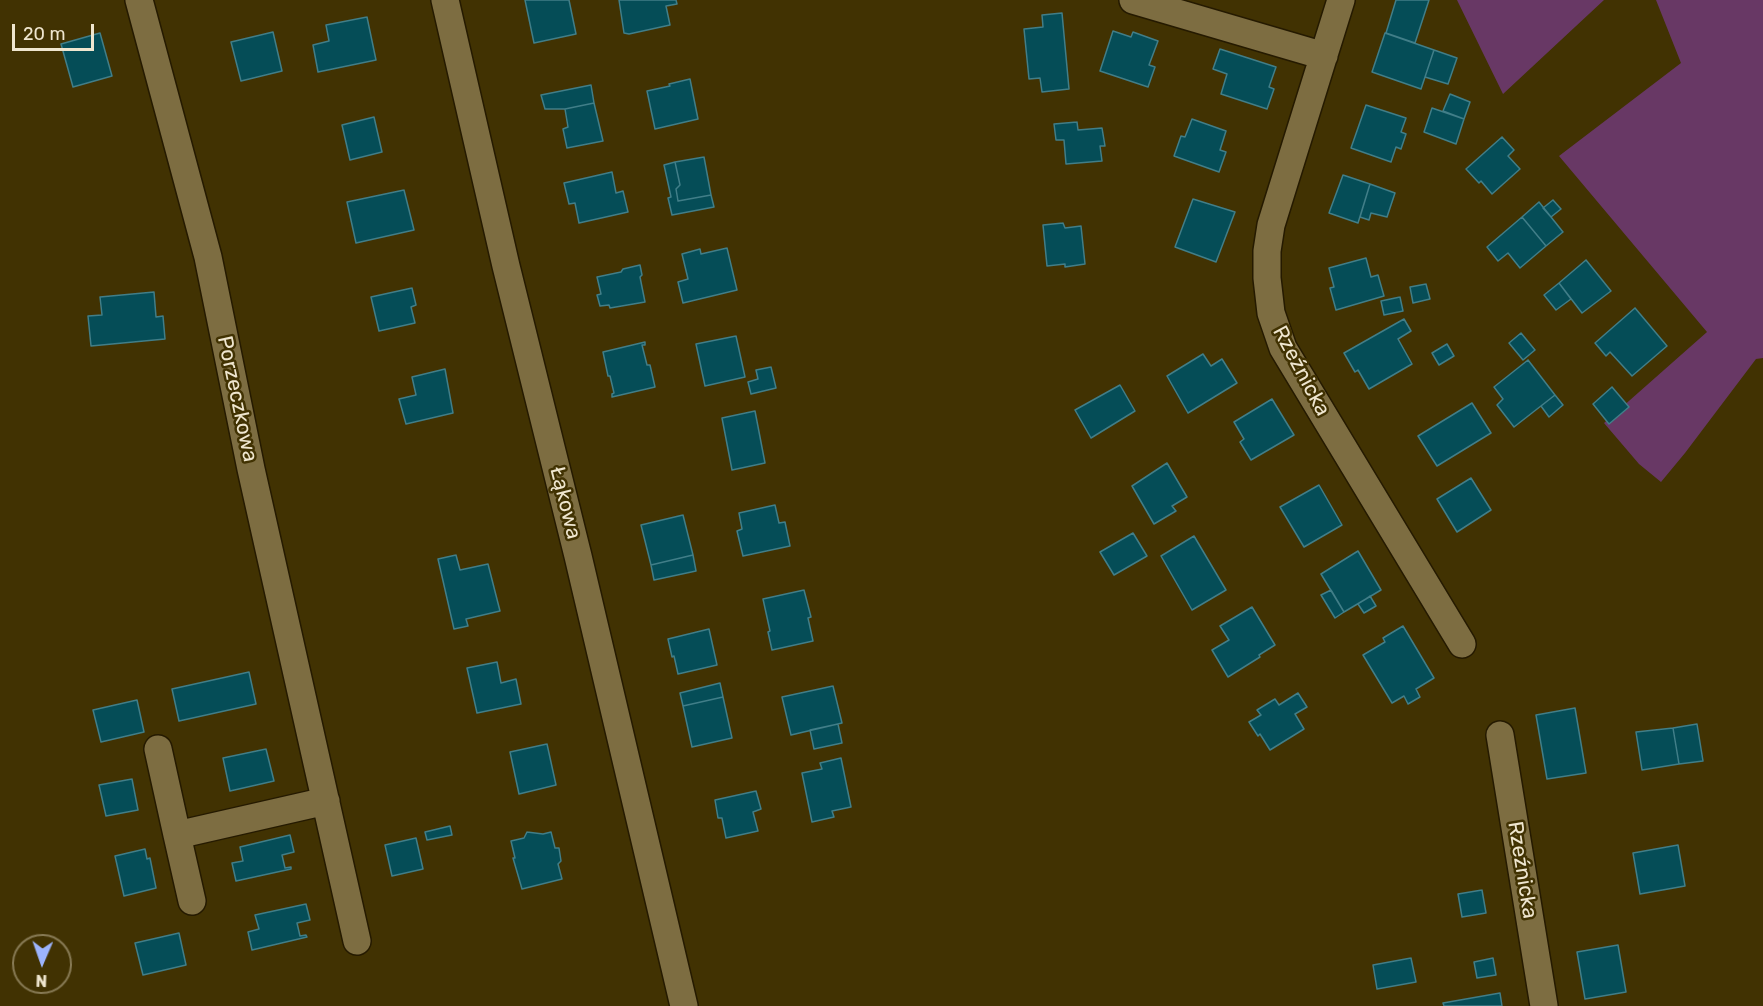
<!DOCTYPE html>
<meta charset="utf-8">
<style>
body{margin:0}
#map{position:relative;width:1763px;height:1006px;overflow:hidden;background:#413202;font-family:Rubik,sans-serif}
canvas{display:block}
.north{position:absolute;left:12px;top:934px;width:60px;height:60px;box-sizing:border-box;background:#413202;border:2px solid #877a54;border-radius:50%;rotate:182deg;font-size:16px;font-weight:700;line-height:24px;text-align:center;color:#efe6cf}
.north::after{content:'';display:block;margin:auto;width:21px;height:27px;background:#9cb4fd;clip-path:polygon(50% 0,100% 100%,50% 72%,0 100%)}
.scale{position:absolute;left:12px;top:24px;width:82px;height:27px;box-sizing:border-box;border:3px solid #efe6cf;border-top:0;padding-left:8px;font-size:18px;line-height:21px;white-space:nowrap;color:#efe6cf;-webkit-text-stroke:4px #413202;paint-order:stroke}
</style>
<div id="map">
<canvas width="1763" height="1006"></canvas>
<div class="north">N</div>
<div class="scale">20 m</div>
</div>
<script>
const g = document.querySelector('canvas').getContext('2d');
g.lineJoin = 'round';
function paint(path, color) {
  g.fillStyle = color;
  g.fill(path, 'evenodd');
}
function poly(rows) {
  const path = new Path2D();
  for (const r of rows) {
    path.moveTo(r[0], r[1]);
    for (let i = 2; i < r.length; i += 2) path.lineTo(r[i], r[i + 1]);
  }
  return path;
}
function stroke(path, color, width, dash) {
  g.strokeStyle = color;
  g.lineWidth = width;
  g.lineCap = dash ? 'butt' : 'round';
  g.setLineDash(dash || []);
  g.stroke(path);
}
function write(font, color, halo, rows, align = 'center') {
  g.font = font + ' Rubik,sans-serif';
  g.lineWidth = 5;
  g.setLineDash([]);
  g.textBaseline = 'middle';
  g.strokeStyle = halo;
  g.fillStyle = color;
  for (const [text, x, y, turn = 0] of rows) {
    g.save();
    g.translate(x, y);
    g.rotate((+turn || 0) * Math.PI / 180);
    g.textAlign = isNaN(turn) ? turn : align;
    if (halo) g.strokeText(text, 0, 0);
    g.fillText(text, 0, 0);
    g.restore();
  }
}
const green = poly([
 [1457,0,1604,0,1503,94],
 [1656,0,1763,0,1763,358,1756,359,1685,453,1661,482,1639,464,1604,423,1707,332,1559,156,1681,63]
]);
const building = poly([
 [525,0,569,0,576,34,534,43,525,0],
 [619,0,676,0,677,4,666,6,670,25,629,34,624,33,619,0],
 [1396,0,1429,0,1415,43,1386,33,1396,0],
 [1062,13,1069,89,1042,92,1040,78,1029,79,1024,29,1043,27,1042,15,1062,13],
 [367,17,376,60,318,72,313,45,329,41,326,25,367,17],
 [1113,31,1131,37,1133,32,1158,41,1149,65,1155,67,1148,87,1100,71,1113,31],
 [273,32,282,71,241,81,231,42,273,32],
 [100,33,112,76,73,87,61,44,100,33],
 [1385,33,1434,50,1421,89,1372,72,1385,33],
 [1220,49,1276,67,1269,87,1274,89,1267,109,1221,94,1227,74,1213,69,1220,49],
 [1434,50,1457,58,1448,84,1425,77,1434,50],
 [690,79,698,119,655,129,647,91,670,86,669,84,690,79],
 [591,85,594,103,565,109,545,109,541,95,591,85],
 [1450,94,1470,102,1464,119,1443,111,1450,94],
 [594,103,603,141,567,148,563,129,568,127,565,109,594,103],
 [1366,105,1406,118,1401,132,1406,134,1401,149,1396,147,1391,162,1351,148,1366,105],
 [1432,108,1464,119,1456,144,1424,132,1432,108],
 [374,117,382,152,350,160,342,125,374,117],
 [1192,119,1226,131,1220,150,1226,152,1219,172,1174,156,1181,136,1185,137,1192,119],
 [1077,122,1078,130,1102,128,1105,146,1100,146,1102,161,1066,164,1064,140,1056,140,1054,124,1077,122],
 [1502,137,1514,150,1508,156,1520,169,1492,194,1481,181,1479,183,1466,169,1502,137],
 [704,157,711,195,678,201,676,189,680,185,675,162,704,157],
 [675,162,680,185,676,189,678,201,711,195,714,207,672,215,668,198,671,197,664,165,675,162],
 [612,172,616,193,623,191,628,212,579,223,575,203,569,204,564,183,612,172],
 [1343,175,1370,184,1358,223,1329,213,1343,175],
 [1370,184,1395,193,1387,217,1371,213,1369,220,1360,217,1370,184],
 [404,190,414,230,356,243,347,202,404,190],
 [1193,199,1235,212,1216,262,1175,247,1193,199],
 [1553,200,1561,209,1551,217,1543,208,1553,200],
 [1539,202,1563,232,1546,246,1522,217,1539,202],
 [1522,217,1546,246,1520,268,1508,253,1498,261,1487,247,1522,217],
 [1063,223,1065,228,1081,226,1085,264,1065,267,1065,264,1047,266,1043,225,1063,223],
 [727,248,737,290,683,303,678,282,688,279,682,254,700,249,701,254,727,248],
 [1366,258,1371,277,1378,275,1384,296,1336,310,1330,288,1334,287,1329,268,1366,258],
 [1586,260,1611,291,1582,313,1559,283,1586,260],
 [640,265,642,275,640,277,645,302,610,308,609,305,600,306,597,295,601,294,597,277,621,272,623,269,640,265],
 [1559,283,1571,299,1556,310,1544,295,1559,283],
 [1426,284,1430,299,1413,303,1410,287,1426,284],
 [412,288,416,305,411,307,415,323,379,331,371,297,412,288],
 [154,292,156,317,163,316,165,339,91,346,88,316,102,315,100,297,154,292],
 [1400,297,1403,311,1384,315,1381,301,1400,297],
 [1635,308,1667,346,1632,376,1610,352,1606,356,1595,343,1635,308],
 [1404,319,1411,331,1398,339,1412,364,1369,389,1358,370,1355,372,1344,353,1404,319],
 [1521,333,1535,350,1523,360,1509,343,1521,333],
 [736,336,745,377,705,386,696,344,736,336],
 [645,342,645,345,642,345,647,365,650,365,655,387,612,397,612,394,614,393,610,376,608,376,603,352,645,342],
 [1447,344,1454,356,1439,365,1432,353,1447,344],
 [1203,354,1211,366,1222,359,1237,383,1188,413,1167,376,1203,354],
 [1528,360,1555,395,1514,427,1497,405,1503,399,1494,387,1528,360],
 [771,367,776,388,751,394,748,382,758,379,756,370,771,367],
 [445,369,453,413,406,424,399,399,416,395,412,377,445,369],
 [1120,385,1135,411,1091,438,1075,410,1120,385],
 [1612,387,1629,407,1609,424,1593,404,1612,387],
 [1555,395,1563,405,1549,417,1541,406,1555,395],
 [1272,399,1294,435,1251,460,1240,442,1244,439,1234,422,1272,399],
 [1472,403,1491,433,1437,466,1418,436,1472,403],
 [755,411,765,463,732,470,722,418,755,411],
 [1167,463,1187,497,1172,506,1176,511,1154,524,1132,486,1167,463],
 [1471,478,1491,510,1457,532,1437,499,1471,478],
 [1319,485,1342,525,1304,547,1280,507,1319,485],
 [775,505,779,523,785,522,790,546,743,556,737,531,742,529,739,513,775,505],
 [683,515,693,555,651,565,641,525,683,515],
 [1133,533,1147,556,1114,575,1100,552,1133,533],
 [1194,536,1226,590,1192,610,1161,556,1194,536],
 [1358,551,1381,590,1344,612,1321,574,1358,551],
 [456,555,460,570,488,564,500,611,466,619,468,626,454,629,438,559,456,555],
 [693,555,696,571,654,580,651,565,693,555],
 [804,590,811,617,808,618,813,641,772,650,768,632,770,631,763,599,804,590],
 [1331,590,1344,612,1335,618,1321,595,1331,590],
 [1370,596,1376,606,1364,613,1358,604,1370,596],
 [1252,607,1275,645,1259,655,1260,657,1228,677,1212,650,1229,640,1220,626,1252,607],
 [1403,626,1434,678,1416,689,1420,697,1408,704,1404,696,1392,703,1363,655,1385,642,1383,638,1403,626],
 [709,629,717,665,678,674,674,656,672,657,668,639,709,629],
 [497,662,501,683,516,679,521,704,477,713,467,668,497,662],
 [249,672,256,704,179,721,172,689,249,672],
 [720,683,723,697,683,706,680,693,720,683],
 [833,686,842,723,791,735,782,697,833,686],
 [1298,693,1307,707,1295,714,1304,729,1270,750,1260,734,1258,736,1249,722,1261,715,1257,710,1275,699,1279,705,1298,693],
 [723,697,732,738,692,747,683,706,723,697],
 [137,700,144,732,101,742,93,710,137,700],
 [1575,708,1586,773,1547,779,1536,715,1575,708],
 [838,724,842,743,814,749,810,730,838,724],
 [1697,724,1703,761,1679,764,1673,728,1697,724],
 [1673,728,1679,764,1642,770,1636,732,1673,728],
 [547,744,556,785,519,794,510,752,547,744],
 [266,749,274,781,230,791,223,758,266,749],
 [841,758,851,807,832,811,834,817,812,822,802,773,822,769,820,763,841,758],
 [132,779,138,810,106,816,99,785,132,779],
 [756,791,761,809,753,812,758,831,726,838,722,818,718,818,715,800,756,791],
 [450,826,452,835,427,840,425,832,450,826],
 [527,832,543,834,551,832,555,848,559,848,561,861,558,864,562,879,522,889,513,858,515,858,511,841,524,838,527,832],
 [290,835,294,852,282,855,285,868,291,867,291,869,236,881,232,863,243,861,240,847,290,835],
 [416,838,423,869,392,876,385,845,416,838],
 [1678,845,1685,886,1640,894,1633,853,1678,845],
 [145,849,147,859,150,858,156,888,124,896,115,856,145,849],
 [1482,890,1486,913,1462,917,1458,894,1482,890],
 [306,904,310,920,297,923,300,936,306,935,307,937,252,950,248,932,259,929,255,915,306,904],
 [179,933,186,965,143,975,135,943,179,933],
 [1618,945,1626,992,1585,999,1577,952,1618,945],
 [1411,958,1416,982,1377,989,1373,965,1411,958],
 [1493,958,1496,975,1477,978,1474,962,1493,958],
 [1500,993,1502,1006,1444,1006,1443,1003,1500,993]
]);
const minor = poly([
 [139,0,208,257,251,469,357,941],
 [445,0,506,266,578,556,684,1006],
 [1133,0,1324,56],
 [1341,0,1271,225,1267,251,1267,278,1271,313,1283,348,1462,644],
 [1500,735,1544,1006],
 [158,749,177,835,326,801],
 [177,835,192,901]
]);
const streetNames = [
 ["Rzeźnicka",1301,371,62],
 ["Porzeczkowa",237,399,78],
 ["Łąkowa",565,503,76],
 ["Rzeźnicka",1522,870,81]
];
paint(green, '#683865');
paint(building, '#054d57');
stroke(building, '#417e88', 1.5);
stroke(minor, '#251a00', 30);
stroke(minor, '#7d6d41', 27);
write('21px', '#efe6cf', '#413202', streetNames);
</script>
